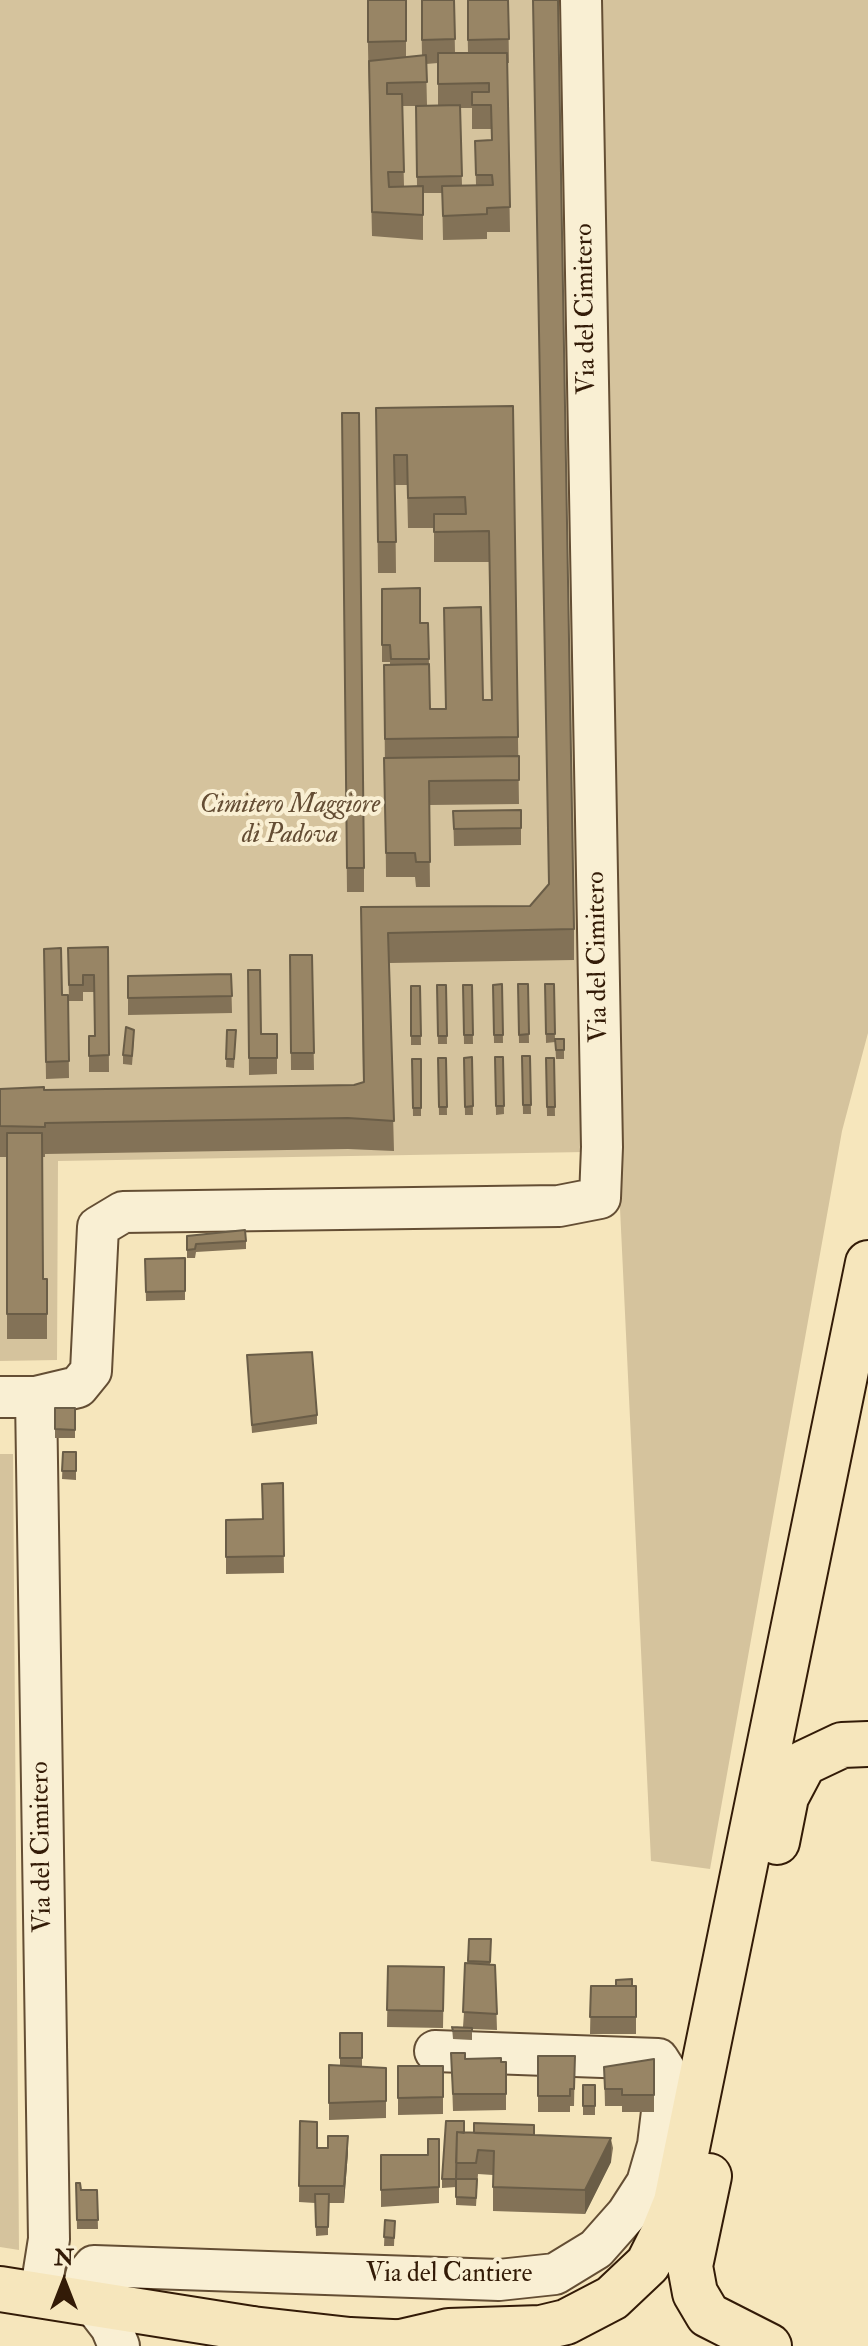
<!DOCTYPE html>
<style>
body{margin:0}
#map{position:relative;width:868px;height:2346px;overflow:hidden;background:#f6e6bc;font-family:"IM FELL Double Pica",serif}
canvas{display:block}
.north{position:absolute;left:24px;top:2242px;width:80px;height:80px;-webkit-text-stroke:6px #f9efd3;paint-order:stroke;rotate:0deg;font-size:22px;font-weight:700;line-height:32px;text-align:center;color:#331b07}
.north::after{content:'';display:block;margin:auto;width:28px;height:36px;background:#331b07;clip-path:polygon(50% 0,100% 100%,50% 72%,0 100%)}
</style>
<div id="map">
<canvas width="868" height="2346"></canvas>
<div class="north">N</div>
</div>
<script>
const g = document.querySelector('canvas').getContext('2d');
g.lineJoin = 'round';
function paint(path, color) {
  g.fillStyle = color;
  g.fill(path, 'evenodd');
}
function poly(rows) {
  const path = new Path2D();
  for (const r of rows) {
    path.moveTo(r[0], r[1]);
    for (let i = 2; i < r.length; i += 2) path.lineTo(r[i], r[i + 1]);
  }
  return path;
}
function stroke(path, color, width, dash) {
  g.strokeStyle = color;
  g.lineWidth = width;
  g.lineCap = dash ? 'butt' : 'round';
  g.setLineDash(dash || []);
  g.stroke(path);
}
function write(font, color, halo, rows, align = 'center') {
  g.font = font + ' "IM FELL Double Pica",serif';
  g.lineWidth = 8;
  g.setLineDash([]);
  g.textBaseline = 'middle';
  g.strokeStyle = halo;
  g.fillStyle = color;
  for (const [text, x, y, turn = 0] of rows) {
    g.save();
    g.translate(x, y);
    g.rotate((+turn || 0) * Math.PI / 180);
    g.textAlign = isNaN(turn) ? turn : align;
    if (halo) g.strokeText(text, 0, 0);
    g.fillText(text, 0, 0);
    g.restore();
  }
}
const green = poly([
 [0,0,568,0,585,1152,58,1161,57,1360,0,1361],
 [597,0,868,0,868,1033,842,1131,710,1869,651,1861,620,1208],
 [0,1454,13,1454,19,2250,0,2247]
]);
const minor = poly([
 [0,1397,36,1397,49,2239,40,2296],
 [36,1397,78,1387,91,1371,98,1227,123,1212,559,1206,600,1198,602,1147,581,0],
 [81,2303,86,2276,94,2266,499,2280,555,2274,596,2249,627,2214,647,2183,658,2145,664,2095,665,2070,658,2059,435,2051],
 [94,2305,111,2327,119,2346]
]);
const major = poly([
 [0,2289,252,2329,350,2340,434,2344]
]);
const highway = poly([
 [777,1842,786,1797,804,1763,842,1745,868,1744],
 [709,2176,690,2266,695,2293,708,2315,769,2346],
 [252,2329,280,2346],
 [397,2343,449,2331,541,2328,566,2322,612,2298,648,2264,663,2234,676,2202,868,1263]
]);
const wall = poly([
 [367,0,406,0,406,57,422,56,421,0,454,0,455,53,468,53,467,0,508,0,509,63,507,63,510,232,487,232,487,239,443,240,442,193,423,193,423,240,372,236],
 [438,63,438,105,427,105,426,64],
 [402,106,416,106,417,186,404,186],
 [460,108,472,108,472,129,491,129,491,140,475,141,476,185,462,186],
 [513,406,519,804,429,805,430,887,416,887,415,877,386,877,384,665,390,665,390,662,382,662,382,589,420,623,428,623,430,709,445,709,483,700,491,700,489,562,434,562,434,528,408,528,407,485,395,485,396,573,378,573,376,408],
 [342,413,364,868,364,892,347,892],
 [521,810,521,845,454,846,453,811],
 [549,884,574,929,574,960,389,963,394,1151,348,1149,45,1154,45,1157,42,1157,43,1279,47,1279,47,1339,7,1339,7,1157,0,1157,0,1089,44,1090,354,1085,363,1082,361,907,530,906],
 [108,947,109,1072,89,1072,89,1036,95,1036,94,992,83,992,83,1001,69,1001,68,948],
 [44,949,62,995,68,995,69,1078,46,1079],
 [290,955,312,955,314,1070,291,1070],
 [248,970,261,1034,277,1034,277,1074,249,1075],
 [231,974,232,1013,128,1015,128,976],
 [502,984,503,1043,494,1043,493,985],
 [518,984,528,984,529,1043,519,1043],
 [545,984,554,984,555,1042,546,1043],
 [437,985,446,985,447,1044,438,1044],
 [463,985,472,985,473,1044,464,1044],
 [411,986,420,986,421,1045,411,1045],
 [227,1030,236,1030,234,1068,226,1067],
 [134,1039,132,1065,123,1064,123,1055],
 [555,1039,564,1039,564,1059,556,1059],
 [522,1056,530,1056,531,1114,523,1114],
 [472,1057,473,1115,465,1115,464,1058],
 [495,1057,503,1057,504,1114,496,1115],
 [438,1058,446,1058,447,1115,439,1115],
 [546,1058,554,1058,555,1116,547,1116],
 [412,1059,421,1059,421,1116,413,1116],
 [187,1236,246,1241,246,1249,196,1252,195,1258,187,1258],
 [185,1258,185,1300,146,1301,145,1259],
 [247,1355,317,1415,317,1424,252,1433],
 [55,1408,75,1408,75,1438,55,1438],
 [63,1452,76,1452,76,1480,62,1479],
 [283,1483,284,1573,226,1574,226,1520,263,1519],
 [469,1939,491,1939,490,1964,495,1965,497,2030,472,2029,472,2040,453,2039,452,2027,463,2027],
 [388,1966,444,1967,443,2028,387,2027],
 [591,1986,636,1986,636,2034,590,2034],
 [340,2033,362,2033,362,2066,349,2066,386,2068,386,2118,329,2120,329,2065,340,2066],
 [451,2053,465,2059,506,2062,506,2110,453,2111],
 [538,2056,575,2056,574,2106,570,2106,570,2112,538,2112],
 [654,2059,654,2112,622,2112,622,2106,605,2106,604,2067],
 [398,2066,443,2066,443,2114,398,2115],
 [583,2085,595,2085,595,2115,583,2115],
 [300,2121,317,2148,348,2152,344,2203,328,2203,328,2235,316,2236,315,2203,299,2202],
 [464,2133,611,2139,613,2148,611,2162,585,2214,493,2211,493,2175,478,2174,476,2206,456,2205,456,2187,442,2188,442,2179],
 [439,2139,439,2203,381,2207,381,2155,428,2155],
 [76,2183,81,2190,97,2190,98,2229,77,2229],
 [385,2220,395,2221,394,2246,384,2246]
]);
const shadedWall = poly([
 [348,2136,348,2152,344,2203,344,2186],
 [611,2138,611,2162,585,2214,585,2190]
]);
const building = poly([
 [368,0,406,0,406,41,368,42,368,0],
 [422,0,454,0,455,39,422,40,422,0],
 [468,0,508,0,509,39,468,40,468,0],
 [533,0,558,0,574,929,388,933,394,1121,348,1118,45,1123,45,1127,0,1126,0,1089,44,1087,44,1090,354,1085,364,1082,361,907,530,906,549,884,533,0],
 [438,53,507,53,510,207,487,208,487,214,443,216,442,186,493,185,492,175,476,175,475,141,492,140,491,105,472,105,472,92,489,92,489,83,438,84,438,53],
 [426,55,427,82,387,83,387,94,402,94,404,172,388,172,389,187,423,186,423,215,372,212,369,61,426,55],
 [460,105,462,176,417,177,416,106,460,105],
 [513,406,518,737,385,739,384,665,429,664,430,709,446,709,444,608,481,607,483,700,492,700,489,531,434,532,434,514,466,514,465,497,408,498,407,455,394,455,396,542,378,542,376,408,513,406],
 [342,413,359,413,364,868,347,868,342,413],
 [420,588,420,623,428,623,429,659,391,659,390,645,382,645,382,589,420,588],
 [519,756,519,780,429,781,430,862,416,862,415,853,386,853,384,758,519,756],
 [521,810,521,828,454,829,453,811,521,810],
 [108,947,109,1055,89,1056,89,1036,95,1036,94,975,83,975,83,985,69,985,68,948,108,947],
 [61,948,62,995,68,995,69,1061,46,1062,44,949,61,948],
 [290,955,312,955,314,1053,291,1053,290,955],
 [248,970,260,970,261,1034,277,1034,277,1058,249,1058,248,970],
 [231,974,232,996,128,998,128,976,231,974],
 [502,984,503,1035,494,1035,493,985,502,984],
 [518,984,528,984,529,1034,519,1035,518,984],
 [545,984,554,984,555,1034,546,1034,545,984],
 [437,985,446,985,447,1036,438,1036,437,985],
 [463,985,472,985,473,1035,464,1035,463,985],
 [411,986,420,986,421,1036,411,1036,411,986],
 [126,1027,134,1030,132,1056,123,1055,126,1027],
 [227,1030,236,1030,234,1059,226,1059,227,1030],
 [555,1039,564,1039,564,1050,556,1050,555,1039],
 [522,1056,530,1056,531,1105,523,1105,522,1056],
 [472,1057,473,1106,465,1107,464,1058,472,1057],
 [495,1057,503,1057,504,1106,496,1106,495,1057],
 [438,1058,446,1058,447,1107,439,1107,438,1058],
 [546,1058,554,1058,555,1107,547,1107,546,1058],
 [412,1059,421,1059,421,1108,413,1108,412,1059],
 [7,1133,42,1133,43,1279,47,1279,47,1314,7,1314,7,1133],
 [245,1230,246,1241,196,1244,195,1249,187,1250,187,1236,245,1230],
 [185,1258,185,1291,146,1292,145,1259,185,1258],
 [312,1352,317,1415,252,1425,247,1355,312,1352],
 [55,1408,75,1408,75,1430,55,1429,55,1408],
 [63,1452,76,1452,76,1471,62,1471,63,1452],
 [283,1483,284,1556,226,1557,226,1520,263,1519,262,1484,283,1483],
 [469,1939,491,1939,490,1962,468,1961,469,1939],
 [465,1963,495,1965,497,2014,463,2012,465,1963],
 [388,1966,444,1967,443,2011,387,2010,388,1966],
 [632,1979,632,1986,616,1986,616,1980,632,1979],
 [591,1986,636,1986,636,2017,590,2017,591,1986],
 [452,2027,472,2028,472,2031,453,2031,452,2027],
 [340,2033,362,2033,362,2058,340,2058,340,2033],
 [451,2053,465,2053,465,2059,501,2058,501,2062,506,2062,506,2094,453,2094,451,2053],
 [538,2056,575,2056,574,2089,570,2089,570,2096,538,2096,538,2056],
 [654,2059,654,2095,622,2095,622,2089,605,2089,604,2067,654,2059],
 [329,2065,386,2068,386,2101,329,2103,329,2065],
 [398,2066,443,2066,443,2097,398,2098,398,2066],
 [583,2085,595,2085,595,2106,583,2106,583,2085],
 [300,2121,317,2122,317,2148,328,2148,328,2136,348,2136,344,2186,299,2186,300,2121],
 [446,2121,464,2121,464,2133,457,2132,456,2179,477,2179,476,2198,456,2197,456,2179,442,2179,446,2121],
 [474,2123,534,2125,534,2135,474,2133,474,2123],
 [457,2132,611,2138,585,2190,493,2187,494,2151,478,2150,476,2163,456,2163,457,2132],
 [428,2139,439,2139,439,2187,381,2190,381,2155,428,2155,428,2139],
 [76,2183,80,2183,81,2190,97,2190,98,2220,77,2220,76,2183],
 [315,2194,329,2194,328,2227,316,2227,315,2194],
 [385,2220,395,2221,394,2238,384,2237,385,2220]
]);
const streetNames = [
 ["Via del Cimitero",587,309,-91],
 ["Via del Cimitero",599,957,-91],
 ["Via del Cimitero",43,1847,-91],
 ["Via del Cantiere",449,2275]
];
const parkNames = [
 ["Cimitero Maggiore",290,806],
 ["di Padova",290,836]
];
paint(green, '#d5c39d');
stroke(minor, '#644e34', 44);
stroke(major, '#331b07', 48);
stroke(highway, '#331b07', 48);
stroke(minor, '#f9efd3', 40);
stroke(major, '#f6e6bc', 44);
stroke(highway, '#f6e6bc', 44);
paint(wall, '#837257');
paint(shadedWall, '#6a5d47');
paint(building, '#988565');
stroke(building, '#6a5d47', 2);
write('26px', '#331b07', '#f9efd3', streetNames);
write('italic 26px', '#644d34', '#f9efd3', parkNames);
</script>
